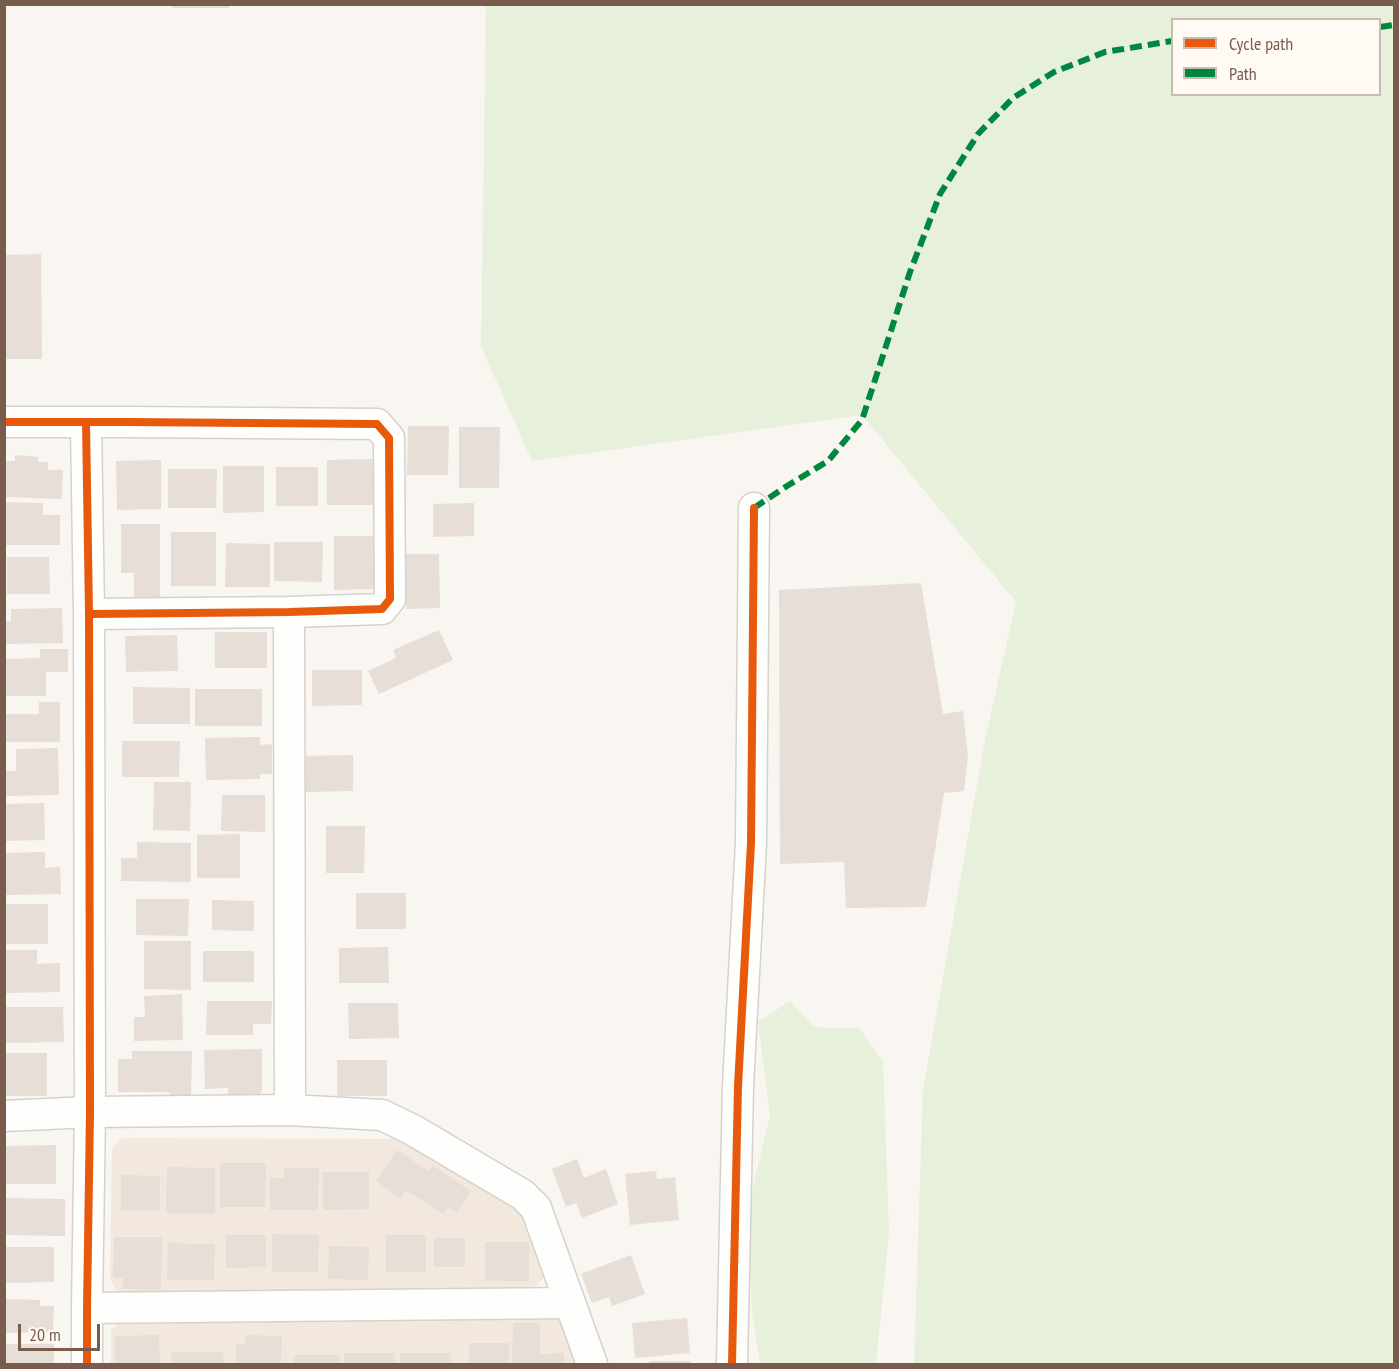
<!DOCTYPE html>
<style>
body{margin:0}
#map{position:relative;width:1399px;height:1369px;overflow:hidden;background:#f9f5f0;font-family:"PT Sans Narrow",sans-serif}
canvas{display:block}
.frame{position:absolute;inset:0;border:6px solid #7a5c4d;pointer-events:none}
.legend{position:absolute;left:1171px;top:18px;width:210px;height:78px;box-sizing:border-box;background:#fffaf3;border:2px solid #cabbb1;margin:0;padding:8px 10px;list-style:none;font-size:18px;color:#7a5c4d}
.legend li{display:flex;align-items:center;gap:12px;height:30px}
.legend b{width:30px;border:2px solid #cabbb1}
.scale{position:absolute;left:18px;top:1324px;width:82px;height:27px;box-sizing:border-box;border:3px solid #7a5c4d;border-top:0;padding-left:8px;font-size:18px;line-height:21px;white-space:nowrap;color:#7a5c4d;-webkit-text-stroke:4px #fffaf3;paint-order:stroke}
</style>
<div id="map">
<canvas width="1399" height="1369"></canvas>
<div class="frame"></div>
<ul class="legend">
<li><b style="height:8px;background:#e8590c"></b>Cycle path</li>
<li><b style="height:8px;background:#00873e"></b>Path</li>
</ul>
<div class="scale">20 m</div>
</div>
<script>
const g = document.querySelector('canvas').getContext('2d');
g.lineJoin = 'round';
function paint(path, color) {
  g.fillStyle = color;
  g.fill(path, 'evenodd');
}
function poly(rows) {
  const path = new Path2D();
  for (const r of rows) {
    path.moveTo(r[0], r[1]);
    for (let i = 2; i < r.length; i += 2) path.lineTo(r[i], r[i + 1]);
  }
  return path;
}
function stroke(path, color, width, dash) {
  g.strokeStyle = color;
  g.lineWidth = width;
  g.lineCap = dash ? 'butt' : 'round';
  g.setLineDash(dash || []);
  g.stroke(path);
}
const residential = poly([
 [122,1138,404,1139,517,1204,525,1216,546,1275,531,1292,118,1293,110,1279,112,1148],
 [551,1314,567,1326,579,1364,111,1364,111,1331,123,1318]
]);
const green = poly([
 [486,5,1394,5,1394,1364,914,1364,923,1090,985,740,1016,602,862,415,532,461,481,346],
 [1172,20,1380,20,1380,94,1172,94],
 [790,1001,814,1027,837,1028,859,1028,883,1061,889,1232,876,1364,760,1364,752,1311,748,1207,770,1116,758,1022]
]);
const building = poly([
 [172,4,229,4,229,8,172,8],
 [41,254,42,359,4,359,4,255],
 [408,426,449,426,448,475,407,475],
 [459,427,500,427,499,488,459,488],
 [15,455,39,457,38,462,48,462,48,470,63,470,62,499,4,497,4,461,15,461],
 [375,459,375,505,327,505,327,460],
 [161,460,161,509,117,510,116,461],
 [223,466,264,466,264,512,223,513],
 [276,467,318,467,318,506,276,506],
 [168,469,217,469,216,508,168,508],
 [5,502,43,503,43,515,60,515,60,545,5,545],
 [474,503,474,536,433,537,433,504],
 [121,524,160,524,160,597,134,597,134,573,121,573],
 [171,532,216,532,216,586,171,586],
 [334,536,375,536,376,589,334,590],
 [274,542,323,542,322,582,274,581],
 [226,543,270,544,270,587,225,587],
 [406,554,439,554,440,608,406,609],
 [7,557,49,557,50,594,7,594],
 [921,583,943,714,963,711,968,756,964,791,944,793,926,907,846,908,844,862,780,864,779,590],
 [62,608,63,643,4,644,4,621,11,621,11,609],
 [439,630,453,660,379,694,368,671,396,658,393,650],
 [215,632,267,632,267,668,215,668],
 [177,635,178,671,126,672,125,636],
 [40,649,68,649,68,672,46,672,46,696,4,696,4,659,40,658],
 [312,670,362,670,362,705,312,706],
 [133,687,190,688,190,724,133,724],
 [195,689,262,689,262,726,195,726],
 [39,702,60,702,60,742,4,742,4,714,39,714],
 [260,737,260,745,272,744,272,774,260,774,260,779,206,780,205,738],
 [122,741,180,741,179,777,122,777],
 [58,748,59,795,4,796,4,771,16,771,16,749],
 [353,755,353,791,303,792,303,756],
 [154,782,191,782,190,831,153,830],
 [222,795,265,795,265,832,221,831],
 [44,803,45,840,4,841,4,804],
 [326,826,365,826,364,873,326,873],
 [240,834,240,878,197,878,197,835],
 [137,842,191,843,191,882,121,881,121,858,137,858],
 [45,852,45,868,60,867,61,894,4,895,4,853],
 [356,893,406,893,406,929,356,929],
 [136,899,189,899,188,936,136,935],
 [212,900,254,901,254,931,212,930],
 [4,904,48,904,48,944,4,944],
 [144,941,191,941,191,990,144,989],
 [388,947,389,983,339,983,339,948],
 [6,950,37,950,37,964,60,963,60,992,6,993],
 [203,951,254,951,254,982,203,982],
 [182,994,183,1040,134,1041,134,1017,145,1017,144,996],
 [207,1001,272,1001,271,1024,253,1024,253,1035,206,1035],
 [348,1003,398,1003,399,1038,349,1039],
 [4,1007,63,1007,64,1042,4,1043],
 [262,1049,262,1092,257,1096,228,1096,228,1088,205,1089,204,1050],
 [132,1051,192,1051,191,1095,170,1095,169,1092,118,1092,118,1059,132,1059],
 [4,1053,47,1053,47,1096,4,1096],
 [337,1060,387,1060,387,1096,337,1096],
 [56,1145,56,1184,4,1184,4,1146],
 [397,1150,428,1171,432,1165,471,1191,457,1213,448,1207,443,1214,406,1190,400,1198,376,1181],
 [577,1159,584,1178,606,1169,618,1204,582,1218,576,1203,566,1207,552,1169],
 [220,1163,266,1163,265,1207,220,1207],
 [167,1167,215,1168,215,1214,166,1213],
 [284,1168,319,1168,318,1210,270,1210,270,1178,284,1178],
 [656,1171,657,1179,675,1177,679,1220,630,1225,625,1174],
 [323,1172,369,1172,369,1209,323,1210],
 [121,1175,160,1176,160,1211,121,1210],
 [4,1198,65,1199,65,1236,4,1235],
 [272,1234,319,1235,318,1272,272,1272],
 [226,1235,266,1235,266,1267,226,1268],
 [386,1235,426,1235,426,1272,386,1272],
 [114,1237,162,1237,161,1290,123,1289,123,1278,113,1278],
 [434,1238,465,1238,465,1267,434,1267],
 [485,1242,529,1242,529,1281,485,1281],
 [168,1243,215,1244,214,1280,167,1280],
 [329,1246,369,1247,368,1280,328,1279],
 [4,1247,54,1247,54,1282,5,1283],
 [631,1255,645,1294,612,1306,609,1297,592,1303,581,1274],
 [4,1299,40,1300,40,1306,54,1306,53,1332,4,1333],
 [687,1318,690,1353,635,1358,632,1323],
 [513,1323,540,1323,540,1354,564,1353,564,1364,512,1364],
 [159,1335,160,1364,115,1364,115,1336],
 [245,1335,282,1336,281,1364,236,1364,236,1344,245,1344],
 [469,1343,509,1343,509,1364,469,1364],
 [4,1344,54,1344,54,1364,4,1364],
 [171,1352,223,1352,224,1364,172,1364],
 [344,1353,395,1353,395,1364,344,1364],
 [400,1353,451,1353,451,1364,400,1364],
 [294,1355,340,1355,340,1364,294,1364],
 [649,1361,691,1361,691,1364,649,1364]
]);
const minor = poly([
 [4,422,127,422,377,424,389,438,390,599,382,609,289,612,89,614],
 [86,422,89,614,90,1112,87,1308,87,1364],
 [289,612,290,1110],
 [4,1116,90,1112,290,1110,382,1115,413,1130,523,1195,536,1208,592,1364],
 [87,1308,569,1303],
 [732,1364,738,1086,751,843,754,508]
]);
const quiet = poly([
 [1380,27,1394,25],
 [754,508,787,486,828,461,862,420,910,272,940,194,978,134,1013,98,1054,72,1105,52,1172,41]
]);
const cycleway = poly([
 [4,422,127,422,377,424,389,438,390,599,382,609,289,612,89,614],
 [86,422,89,614,90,1112,87,1308,87,1364],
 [732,1364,738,1086,751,843,754,508]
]);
paint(residential, '#f2e8de');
paint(green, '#e7f0db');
paint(building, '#e6ded7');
stroke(minor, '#d7d1cb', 33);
stroke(minor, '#fefefd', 30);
stroke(quiet, '#00873e', 6, [12, 6]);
stroke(cycleway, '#e8590c', 8);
</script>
